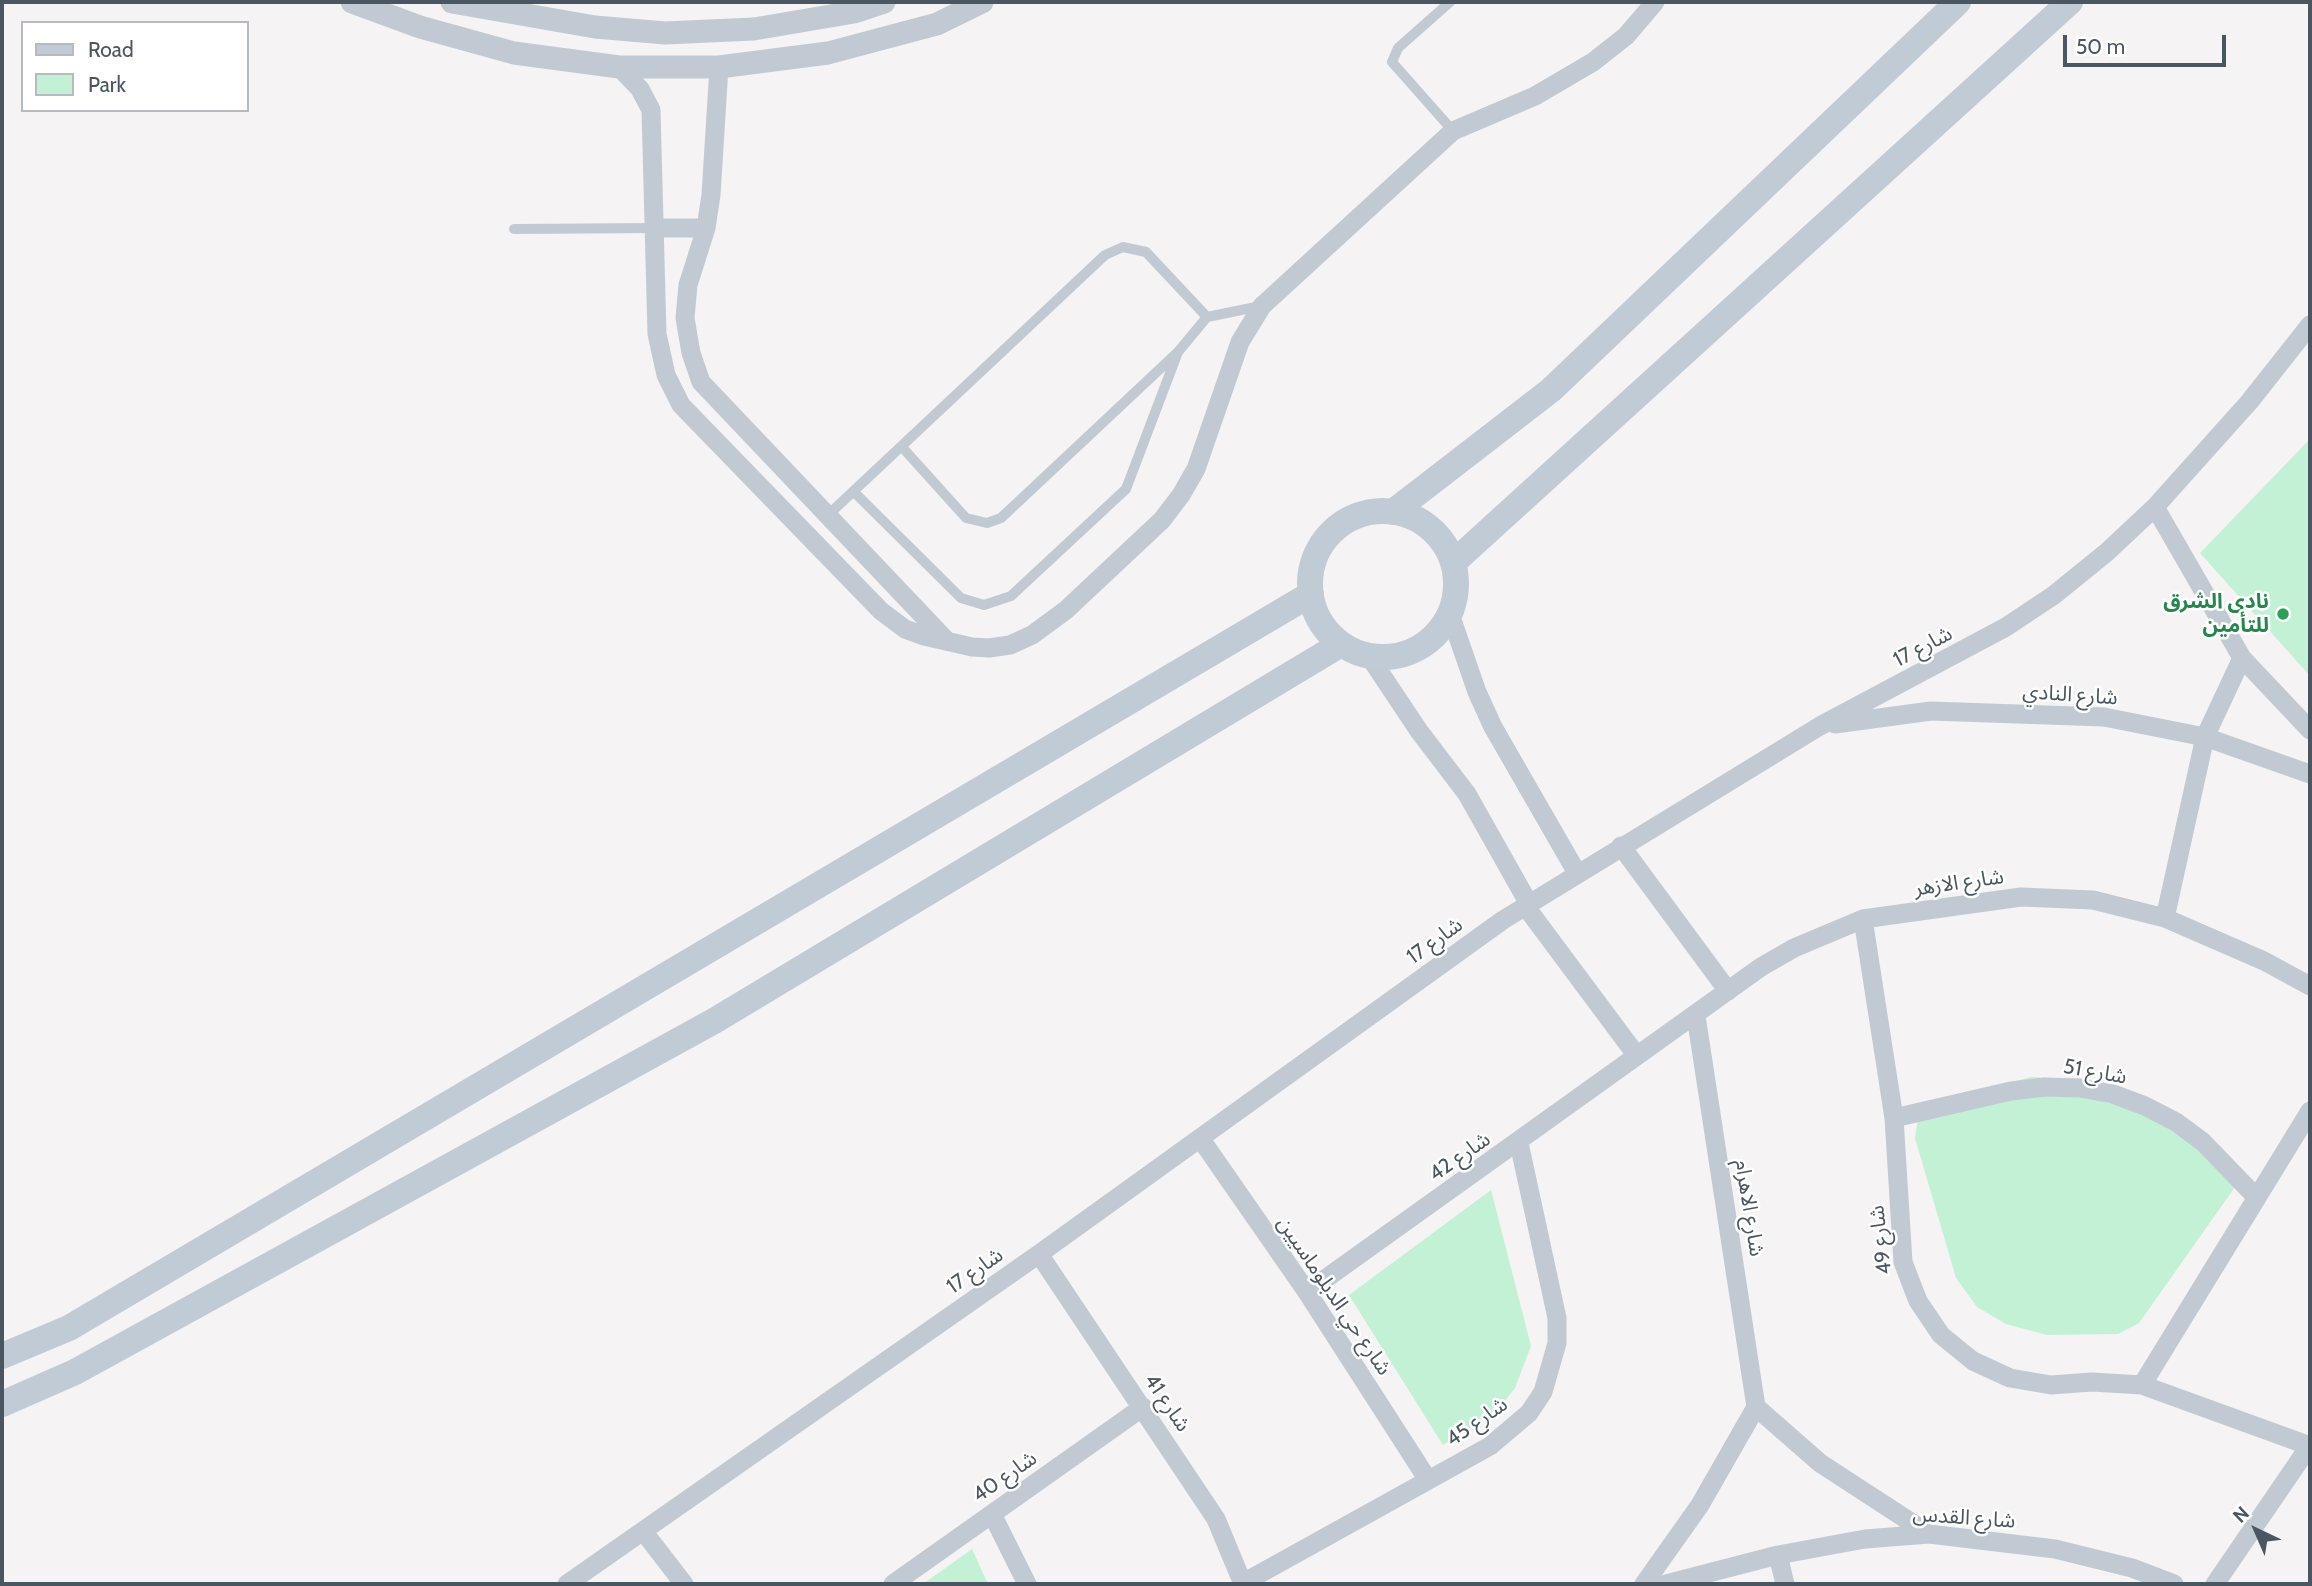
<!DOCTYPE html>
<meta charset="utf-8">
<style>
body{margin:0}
#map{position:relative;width:2312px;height:1586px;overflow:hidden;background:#f5f3f3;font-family:Cabin,sans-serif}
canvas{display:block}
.frame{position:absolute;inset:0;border:4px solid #4a5661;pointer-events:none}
.legend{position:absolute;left:21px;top:21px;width:228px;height:91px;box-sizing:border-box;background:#fff;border:2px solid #b7bbc0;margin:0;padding:9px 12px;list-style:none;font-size:21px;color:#4a5661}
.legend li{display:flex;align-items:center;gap:14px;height:35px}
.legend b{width:35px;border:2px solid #b7bbc0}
.north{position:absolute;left:2221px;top:1495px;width:70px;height:70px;-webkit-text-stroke:5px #fff;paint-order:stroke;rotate:316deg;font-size:19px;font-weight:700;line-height:28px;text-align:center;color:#4a5661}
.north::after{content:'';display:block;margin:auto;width:24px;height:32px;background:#4a5661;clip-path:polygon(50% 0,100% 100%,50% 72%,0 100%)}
.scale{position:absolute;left:2063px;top:35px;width:163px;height:32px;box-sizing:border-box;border:4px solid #4a5661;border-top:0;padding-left:9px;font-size:21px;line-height:24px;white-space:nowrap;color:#4a5661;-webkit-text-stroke:5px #fff;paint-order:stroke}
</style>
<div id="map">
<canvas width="2312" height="1586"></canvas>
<div class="frame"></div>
<ul class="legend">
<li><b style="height:9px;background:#c1cbd6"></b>Road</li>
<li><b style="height:19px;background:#c3f1d5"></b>Park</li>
</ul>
<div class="north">N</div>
<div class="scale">50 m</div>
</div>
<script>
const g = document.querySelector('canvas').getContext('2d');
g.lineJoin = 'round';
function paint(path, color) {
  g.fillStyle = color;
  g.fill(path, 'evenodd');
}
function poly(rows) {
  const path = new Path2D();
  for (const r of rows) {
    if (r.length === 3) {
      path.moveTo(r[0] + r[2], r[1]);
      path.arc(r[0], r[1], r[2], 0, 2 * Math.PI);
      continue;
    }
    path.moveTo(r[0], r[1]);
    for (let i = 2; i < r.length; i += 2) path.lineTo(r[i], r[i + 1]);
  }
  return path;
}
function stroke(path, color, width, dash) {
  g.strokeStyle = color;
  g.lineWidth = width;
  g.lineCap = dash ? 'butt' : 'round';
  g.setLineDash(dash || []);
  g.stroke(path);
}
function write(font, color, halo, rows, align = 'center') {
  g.font = font + ' Cabin,"Noto Sans Arabic",sans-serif';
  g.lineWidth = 5;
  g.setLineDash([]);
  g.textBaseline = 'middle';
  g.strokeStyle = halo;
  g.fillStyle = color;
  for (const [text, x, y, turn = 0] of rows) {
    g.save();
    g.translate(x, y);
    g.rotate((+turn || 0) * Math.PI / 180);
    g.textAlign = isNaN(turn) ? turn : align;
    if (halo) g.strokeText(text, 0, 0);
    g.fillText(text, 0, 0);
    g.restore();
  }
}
const green = poly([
 [2310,439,2310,676,2200,553],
 [2031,1077,2073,1079,2139,1104,2240,1180,2139,1323,2118,1334,2047,1335,2006,1324,1977,1307,1956,1278,1915,1138,1918,1118,1932,1103],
 [1491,1190,1531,1346,1515,1388,1496,1412,1443,1445,1349,1295],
 [972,1549,988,1584,923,1584]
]);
const service = poly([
 [1450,2,1398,48,1392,62,1453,131],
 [514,229,655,228],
 [902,447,966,518,987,523,1001,518,1178,352,1207,317,1261,306],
 [854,492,961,598,984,605,1011,596,1126,489,1178,352],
 [827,516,1105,255,1123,247,1146,252,1207,317]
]);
const minor = poly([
 [619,67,640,89,651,110,657,334,666,375,681,405,881,611,905,629,924,636,972,647,989,648,1010,645,1032,635,1066,610,1162,520,1181,495,1196,469,1240,342,1262,306,1453,131,1535,96,1593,62,1626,36,1655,2],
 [719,67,711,195,706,228,688,285,685,318,691,353,701,382,946,640],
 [655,228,706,228],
 [2155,507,2242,658,2310,730],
 [1450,614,1477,692,1493,727,1577,873],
 [1369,656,1419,731,1467,794,1529,904],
 [1835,724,1931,711,2104,717,2205,737,2310,774],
 [1621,846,1728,991],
 [1526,907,1637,1056],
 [2165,918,2205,737,2242,658],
 [1863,919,1894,1118,1903,1262,1918,1301,1941,1335,1973,1361,2010,1378,2051,1385,2092,1382,2142,1385,2310,1446],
 [1696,1016,1756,1407,1820,1463,1929,1534],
 [1894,1118,2011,1091,2045,1087,2080,1088,2113,1094,2145,1106,2176,1122,2203,1142,2256,1197],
 [1200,1138,1307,1292,1428,1480],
 [1039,1254,1216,1519,1243,1584],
 [1307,1292,1761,967,1794,948,1863,919,2021,897,2093,900,2165,918,2264,961,2310,986],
 [2142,1385,2310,1111],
 [992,1514,1027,1584],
 [643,1531,684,1584],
 [1778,1555,1785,1584],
 [1243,1583,1490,1446,1529,1413,1543,1392,1557,1343,1557,1318,1519,1143],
 [567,1584,1039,1254,1503,920,1820,726,2006,627,2054,595,2107,552,2155,507,2250,401,2310,325],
 [893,1584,1143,1407],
 [1644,1584,1700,1505,1756,1407],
 [1666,1584,1778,1555,1865,1539,1929,1534,2055,1549,2132,1568,2174,1584],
 [2215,1584,2310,1445]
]);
const tertiary = poly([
 [352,2,420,27,514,53,619,67,719,67,828,53,937,24,982,2],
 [452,2,595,27,665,33,754,29,854,12,884,2]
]);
const secondary = poly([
 [1383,584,73],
 [1393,512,1551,390,1958,2],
 [1453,563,2070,2],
 [2,1356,69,1328,1311,594],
 [2,1404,75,1372,714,1021,1341,644]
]);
const markers = [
 [2283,614,7,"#2e9e5b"]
];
const leisureNames = [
 ["نادى الشرق",2269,602],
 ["للتأمين",2269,626]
];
const streetNames = [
 ["شارع 17",1923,647,-28],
 ["شارع النادي",2070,695,4],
 ["شارع الازهر",1959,883,-8],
 ["شارع 17",1435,941,-36],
 ["شارع 51",2095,1072,10],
 ["شارع 42",1460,1157,-35],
 ["شارع الاهرام",1749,1208,81],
 ["شارع 49",1881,1240,-97],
 ["شارع 17",975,1271,-35],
 ["شارع حي الدبلوماسيين",1334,1296,56],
 ["شارع 41",1167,1403,56],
 ["شارع 45",1477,1422,-35],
 ["شارع 40",1005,1477,-35],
 ["شارع القدس",1964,1518,4]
];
paint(green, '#c3f1d5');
stroke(service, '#c1cad2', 10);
stroke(minor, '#c1cad2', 19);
stroke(tertiary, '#c1cad2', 23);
stroke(secondary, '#c1cbd6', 26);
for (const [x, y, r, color] of markers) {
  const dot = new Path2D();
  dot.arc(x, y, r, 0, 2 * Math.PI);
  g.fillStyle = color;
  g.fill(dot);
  stroke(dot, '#fff', 2.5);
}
write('bold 21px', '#27864d', '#fff', leisureNames, 'right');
write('21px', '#4a5661', '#fff', streetNames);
</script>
